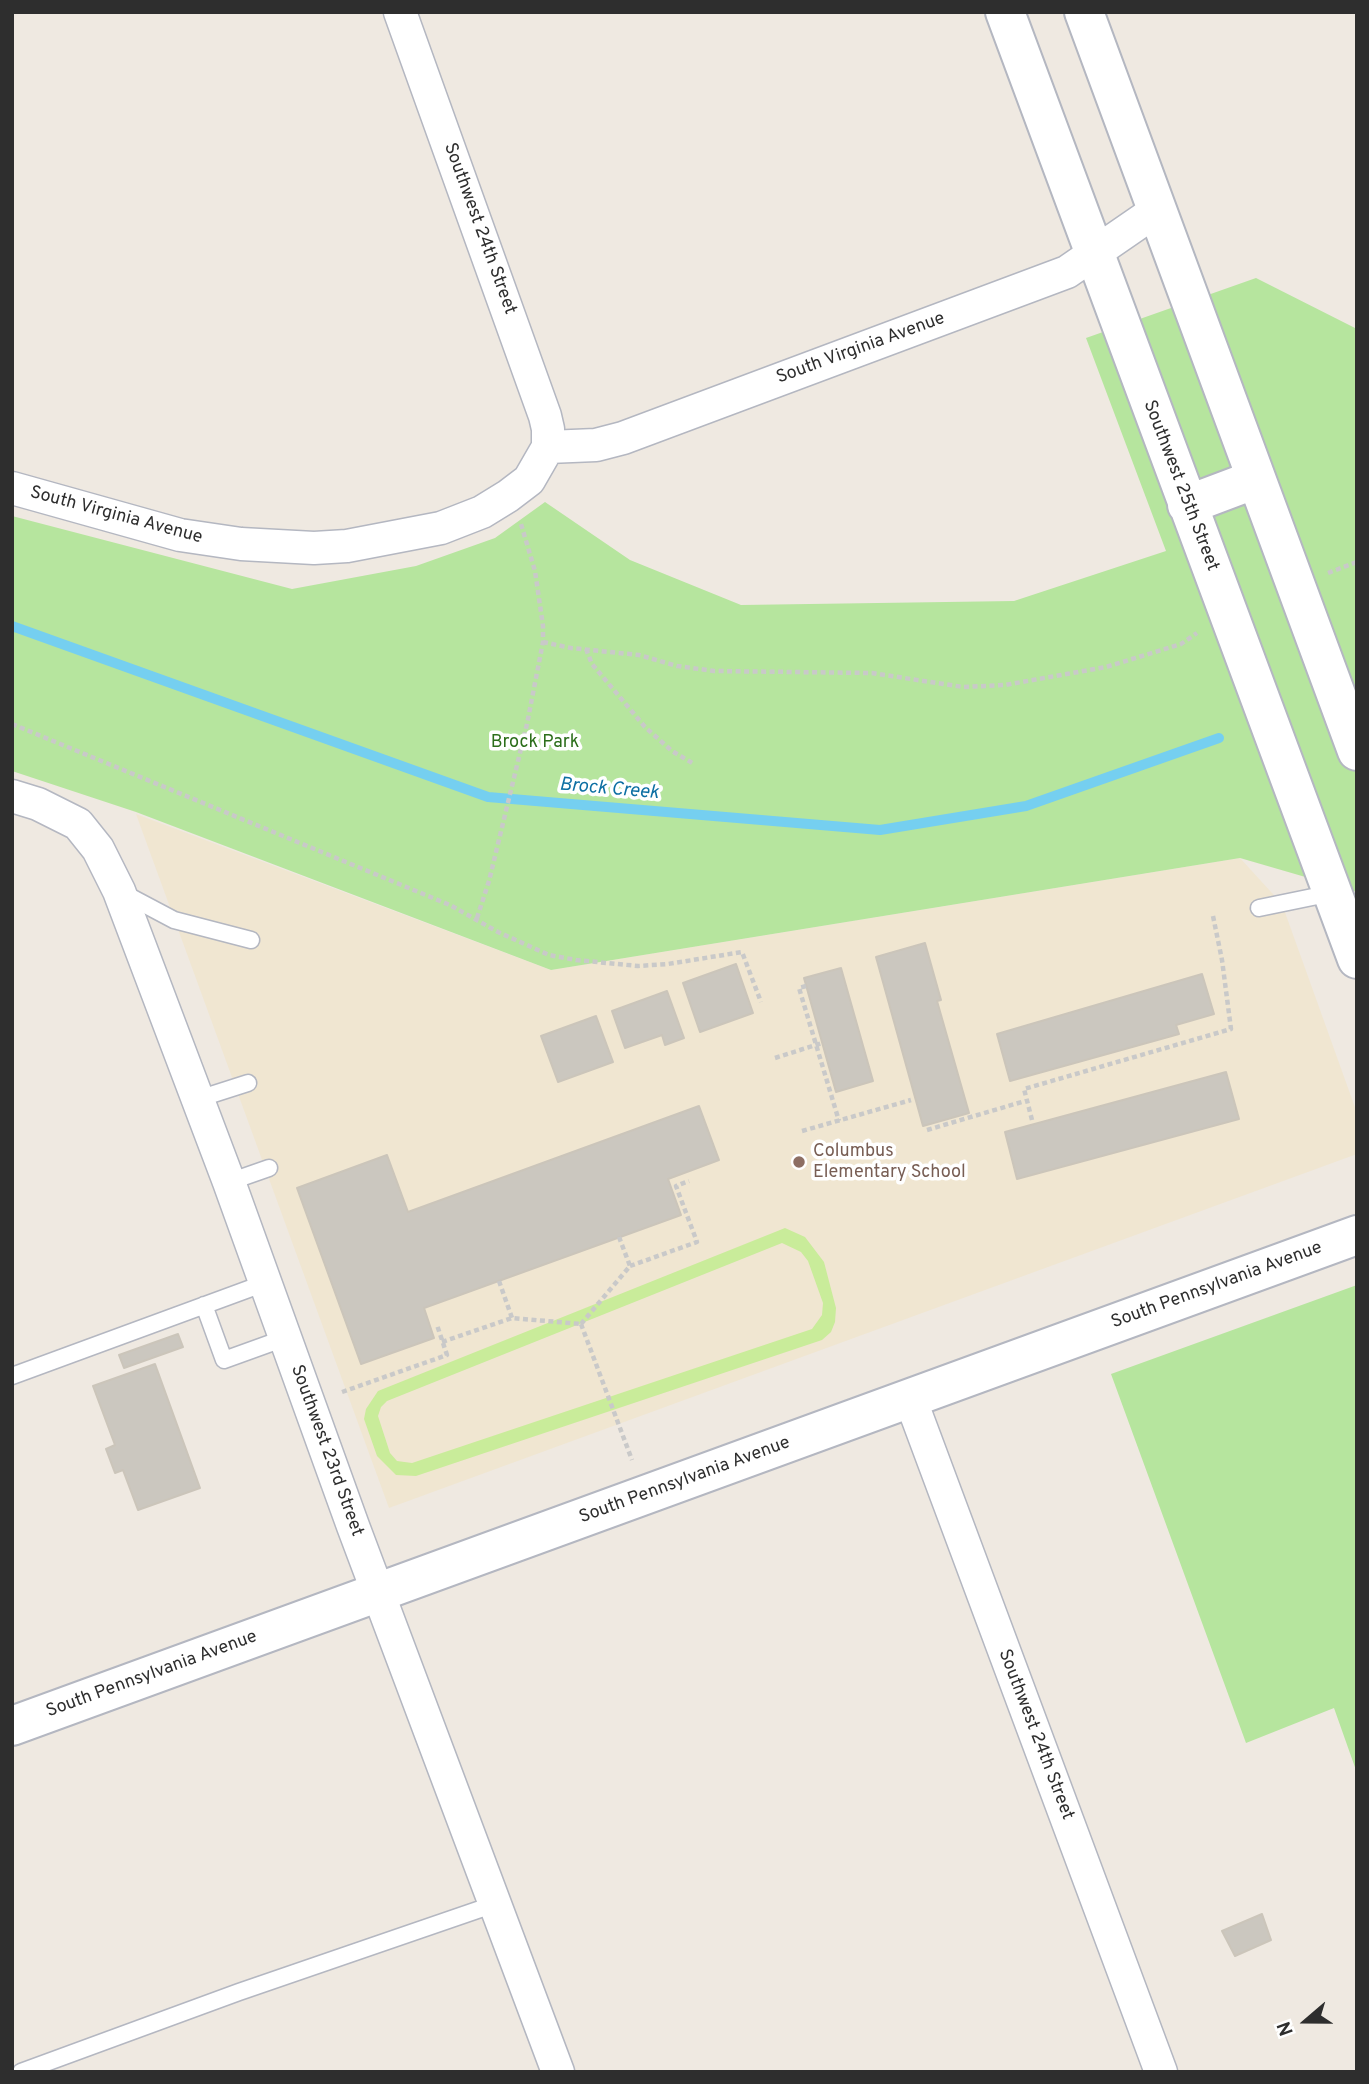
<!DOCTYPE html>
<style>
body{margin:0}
#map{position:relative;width:1369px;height:2084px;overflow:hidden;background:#efe9e1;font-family:Overpass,sans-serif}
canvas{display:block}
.frame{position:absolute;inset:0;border:14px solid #2e2e2e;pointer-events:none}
.north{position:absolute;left:1271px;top:1986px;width:70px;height:70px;-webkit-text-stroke:5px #fff;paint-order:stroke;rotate:250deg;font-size:19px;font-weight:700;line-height:28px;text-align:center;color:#2e2e2e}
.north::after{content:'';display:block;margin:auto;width:24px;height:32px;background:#2e2e2e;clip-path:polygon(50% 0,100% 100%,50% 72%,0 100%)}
</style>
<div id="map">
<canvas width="1369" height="2084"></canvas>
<div class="frame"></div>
<div class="north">N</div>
</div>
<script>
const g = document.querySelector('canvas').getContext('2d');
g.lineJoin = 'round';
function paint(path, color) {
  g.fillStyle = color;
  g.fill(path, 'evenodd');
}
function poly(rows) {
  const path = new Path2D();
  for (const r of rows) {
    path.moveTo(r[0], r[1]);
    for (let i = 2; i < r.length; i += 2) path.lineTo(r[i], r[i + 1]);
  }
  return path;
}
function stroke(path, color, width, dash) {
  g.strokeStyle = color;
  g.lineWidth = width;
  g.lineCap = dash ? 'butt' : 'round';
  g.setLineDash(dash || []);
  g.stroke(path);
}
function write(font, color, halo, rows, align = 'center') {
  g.font = font + ' Overpass,sans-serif';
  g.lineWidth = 7;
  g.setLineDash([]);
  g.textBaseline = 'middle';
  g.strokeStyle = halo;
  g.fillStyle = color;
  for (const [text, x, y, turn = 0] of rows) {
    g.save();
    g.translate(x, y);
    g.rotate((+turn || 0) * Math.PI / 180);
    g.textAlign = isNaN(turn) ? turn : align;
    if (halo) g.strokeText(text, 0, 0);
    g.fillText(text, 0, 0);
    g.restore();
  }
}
const education = poly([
 [136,814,551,970,1240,858,1282,904,1357,1113,1357,1154,389,1508]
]);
const green = poly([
 [1256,278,1357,329,1357,892,1240,858,551,970,136,812,12,771,12,516,292,589,416,566,495,538,545,502,630,560,741,605,1014,601,1166,551,1086,338],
 [1357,1285,1357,1773,1334,1708,1246,1743,1111,1374]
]);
const pitch = poly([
 [785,1228,805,1237,824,1262,836,1308,835,1322,831,1332,822,1340,416,1476,396,1475,377,1456,364,1419,366,1409,378,1391],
 [782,1243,801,1252,808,1261,823,1303,822,1315,812,1329,412,1463,397,1461,390,1453,378,1416,381,1407,387,1401]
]);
const stream = poly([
 [12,626,488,797,880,830,1026,806,1219,738]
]);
const building = poly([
 [925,943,941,1000,937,1001,969,1113,923,1126,876,957,925,943],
 [736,964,753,1013,700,1032,683,983,736,964],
 [841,968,873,1081,836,1092,804,978,841,968],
 [1202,974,1214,1014,1176,1025,1179,1034,1010,1081,997,1034,1202,974],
 [667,991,684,1038,665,1045,662,1035,625,1048,612,1011,667,991],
 [596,1016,613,1062,558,1082,541,1036,596,1016],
 [1226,1072,1239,1119,1017,1179,1005,1132,1226,1072],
 [699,1106,719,1160,668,1179,681,1215,424,1308,434,1338,361,1364,297,1188,387,1155,408,1212,699,1106],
 [178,1334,183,1347,124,1368,119,1355,178,1334],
 [155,1364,200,1488,138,1510,123,1470,115,1473,106,1449,115,1445,93,1386,155,1364],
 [1262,1914,1271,1940,1235,1956,1222,1931,1262,1914]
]);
const path = poly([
 [1328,573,1357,562],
 [543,642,571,648,639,655,677,666,714,671,872,673,963,687,1005,685,1106,667,1181,644,1197,633],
 [586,649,592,664,645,727,672,751,694,764],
 [12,724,450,905,498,932,549,955,576,960,638,966,668,964,742,952,761,1002],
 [477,918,489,881,527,724,543,642,543,626,535,571,521,524],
 [806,986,799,988,839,1121],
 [775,1058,822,1043],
 [1032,1120,1024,1089,1231,1029,1222,960,1213,916],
 [927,1130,1025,1101],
 [802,1131,911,1100],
 [630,1266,697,1242,676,1186,689,1181],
 [499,1281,512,1318],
 [581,1324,632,1460],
 [581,1324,630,1266,619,1237],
 [442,1342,512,1318,581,1324],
 [342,1392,447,1355,437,1325]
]);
const lane = poly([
 [123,893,174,920,251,940],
 [1259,908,1332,893],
 [198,1099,248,1083],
 [229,1182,269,1168],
 [204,1305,224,1360,285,1338],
 [12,1376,265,1283],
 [21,2072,239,1992,495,1904]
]);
const street = poly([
 [548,447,596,445,623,438,1067,272,1157,210],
 [12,488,180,535,241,544,314,548,347,546,441,528,482,512,508,496,529,480,548,447,548,429,545,416,400,12],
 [12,796,38,804,78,824,98,849,119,891,229,1182,353,1526,558,2072],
 [910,1398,1161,2072]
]);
const secondary = poly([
 [1005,12,1357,959],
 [1084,12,1357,751],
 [1187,505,1256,479],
 [12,1726,1357,1235]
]);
const markers = [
 [799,1162,7,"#8d6e63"]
];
const streetNames = [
 ["Southwest 24th Street",479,229,70],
 ["South Virginia Avenue",861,349,-20],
 ["Southwest 25th Street",1180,486,69],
 ["South Virginia Avenue",116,516,15],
 ["South Pennsylvania Avenue",1217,1286,-20],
 ["Southwest 23rd Street",326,1451,70],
 ["South Pennsylvania Avenue",685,1481,-20],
 ["South Pennsylvania Avenue",152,1675,-20],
 ["Southwest 24th Street",1035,1735,69]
];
const parkNames = [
 ["Brock Park",535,743]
];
const educationNames = [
 ["Columbus",813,1152],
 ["Elementary School",813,1173]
];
const waterNames = [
 ["Brock Creek",609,790,5]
];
paint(education, '#f0e6d1');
paint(green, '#b6e59e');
paint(pitch, '#c9ec9a');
stroke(stream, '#75cff0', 10);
paint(building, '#cbc7bf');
stroke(building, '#cbc5ba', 2);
stroke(lane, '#b4b7c1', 19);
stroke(street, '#b4b7c1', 35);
stroke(secondary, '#b4b7c1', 42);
stroke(path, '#c9c9c9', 4.5, [5, 3.5]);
stroke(lane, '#fff', 16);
stroke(street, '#fff', 32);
stroke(secondary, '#fff', 38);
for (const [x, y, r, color] of markers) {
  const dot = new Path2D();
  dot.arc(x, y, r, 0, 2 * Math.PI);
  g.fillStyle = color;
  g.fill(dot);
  stroke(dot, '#fff', 2.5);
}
write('18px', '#2e2e2e', '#fff', streetNames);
write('18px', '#2c6e1b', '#fff', parkNames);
write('18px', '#785e54', '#fff', educationNames, 'left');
write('italic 19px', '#0d6fa3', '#fff', waterNames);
</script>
